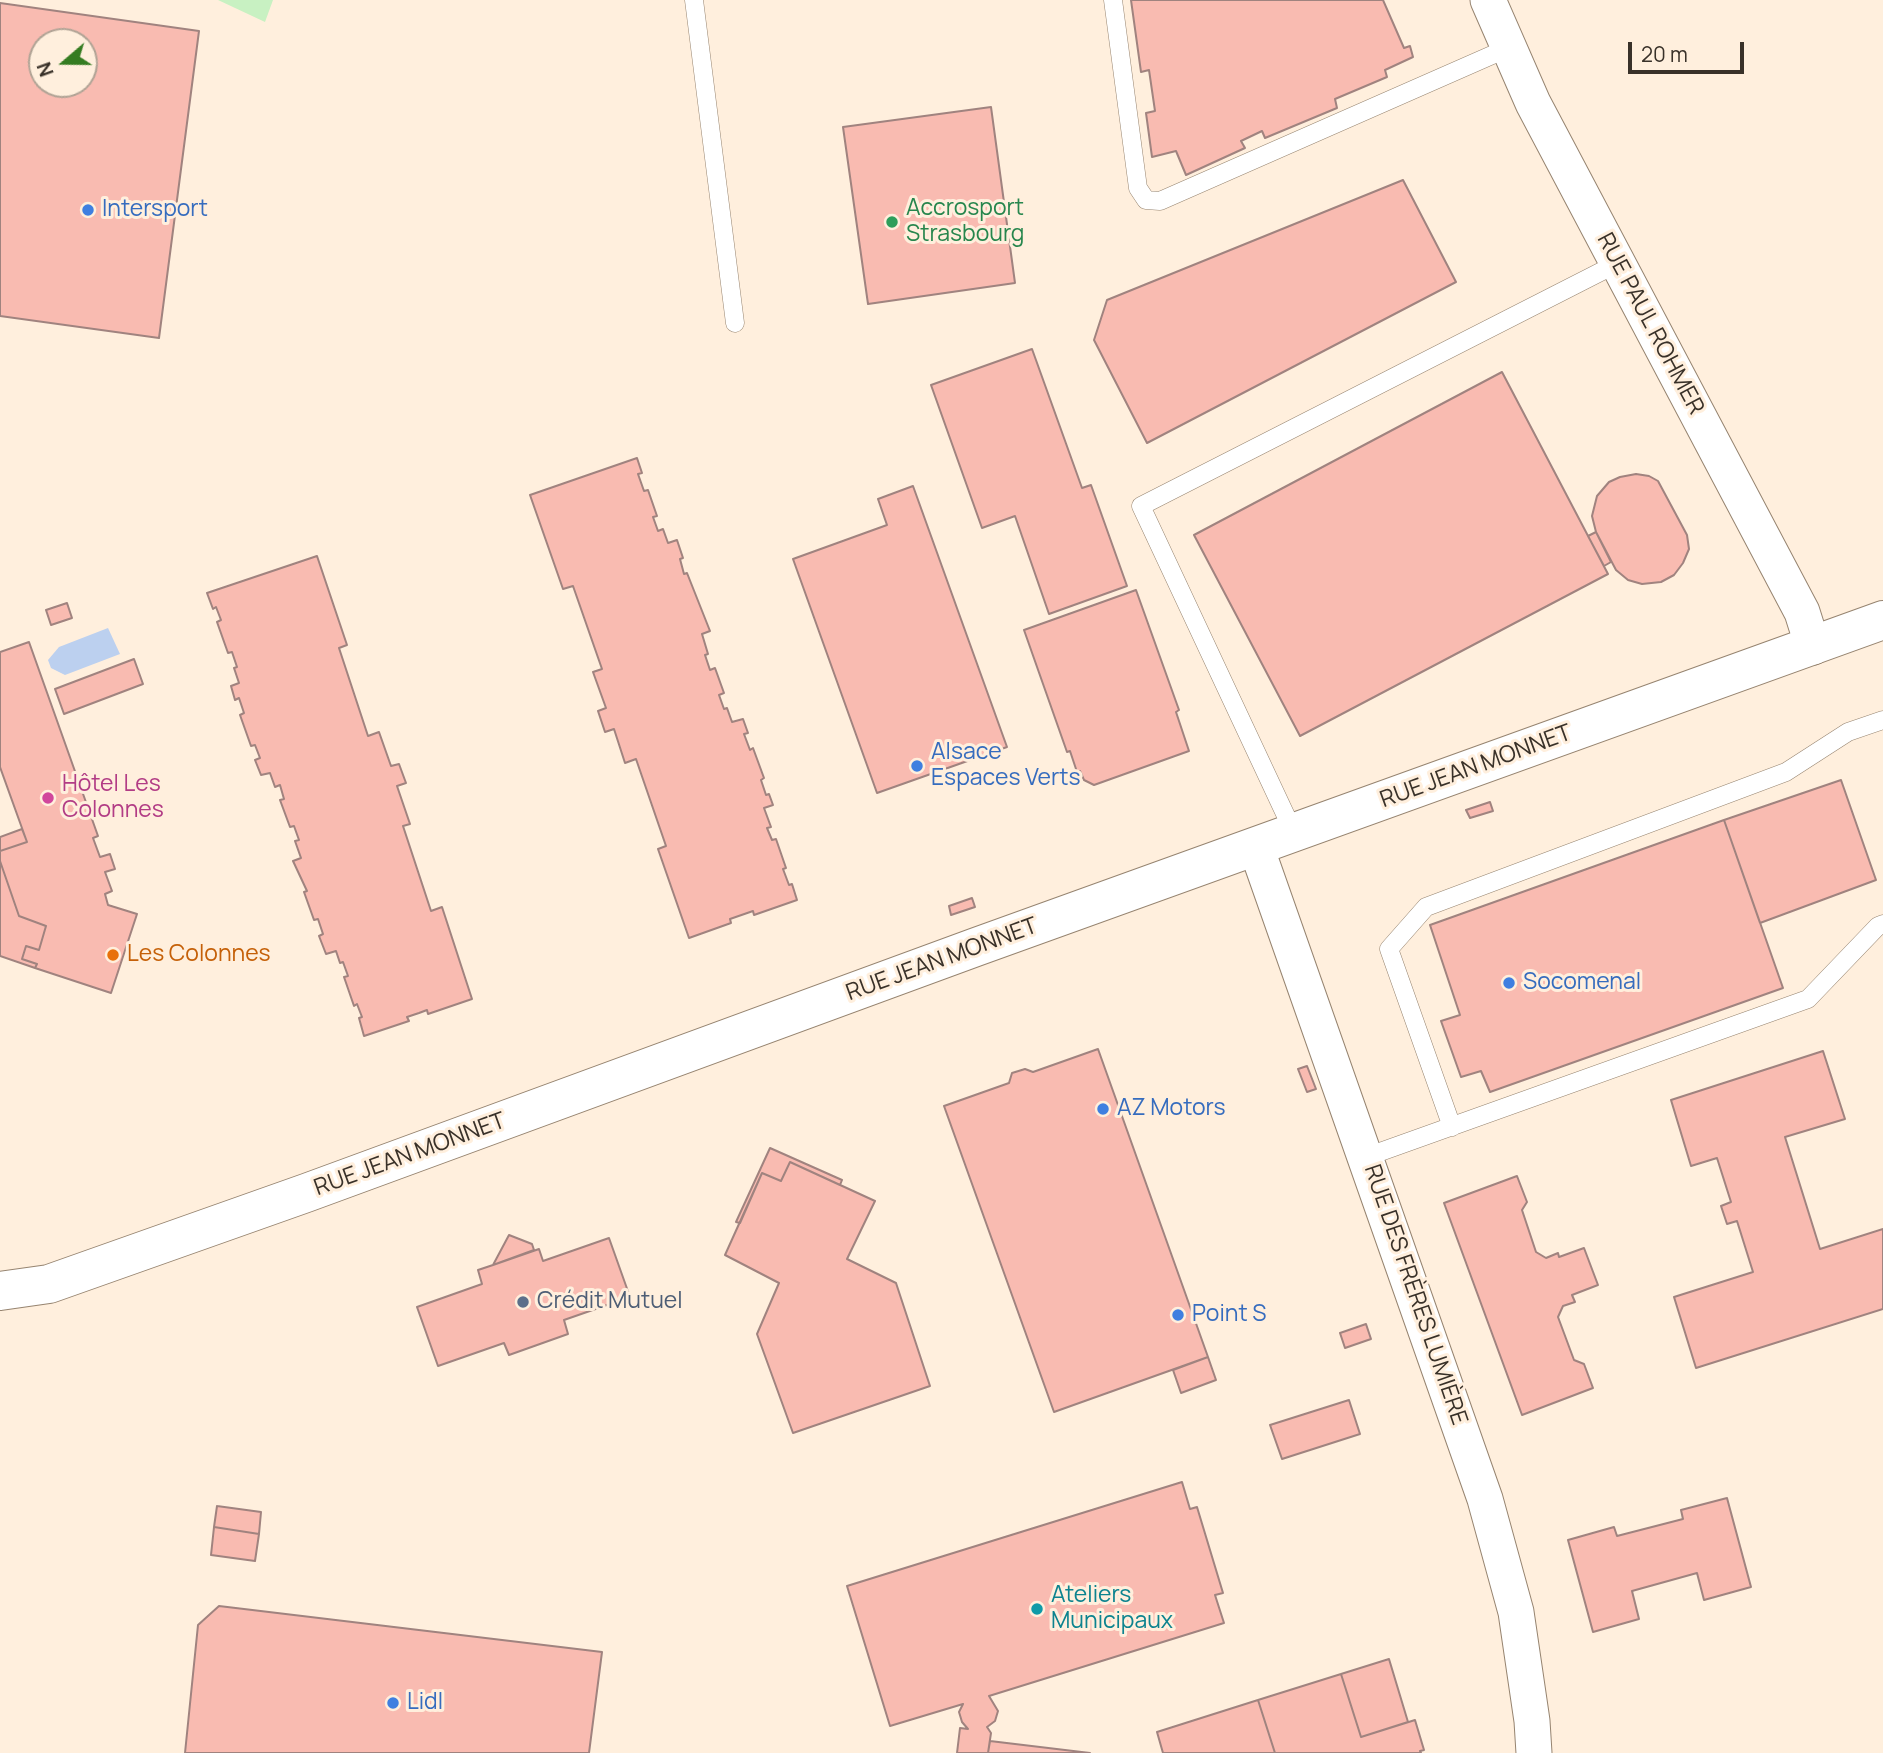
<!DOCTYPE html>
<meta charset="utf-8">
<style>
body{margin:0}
#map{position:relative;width:1883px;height:1753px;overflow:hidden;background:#ffefdd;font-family:Manrope,sans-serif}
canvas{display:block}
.north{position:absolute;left:28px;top:28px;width:70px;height:70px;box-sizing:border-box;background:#ffefdd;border:2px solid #b0a395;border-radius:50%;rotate:250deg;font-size:19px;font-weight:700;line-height:28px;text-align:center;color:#393129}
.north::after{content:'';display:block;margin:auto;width:24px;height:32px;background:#357c21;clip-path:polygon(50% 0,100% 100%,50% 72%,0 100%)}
.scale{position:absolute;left:1628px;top:42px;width:116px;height:32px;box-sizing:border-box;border:4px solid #393129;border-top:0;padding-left:9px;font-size:21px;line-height:24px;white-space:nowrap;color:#393129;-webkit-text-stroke:5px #ffefdd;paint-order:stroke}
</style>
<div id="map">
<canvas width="1883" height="1753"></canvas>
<div class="north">N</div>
<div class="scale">20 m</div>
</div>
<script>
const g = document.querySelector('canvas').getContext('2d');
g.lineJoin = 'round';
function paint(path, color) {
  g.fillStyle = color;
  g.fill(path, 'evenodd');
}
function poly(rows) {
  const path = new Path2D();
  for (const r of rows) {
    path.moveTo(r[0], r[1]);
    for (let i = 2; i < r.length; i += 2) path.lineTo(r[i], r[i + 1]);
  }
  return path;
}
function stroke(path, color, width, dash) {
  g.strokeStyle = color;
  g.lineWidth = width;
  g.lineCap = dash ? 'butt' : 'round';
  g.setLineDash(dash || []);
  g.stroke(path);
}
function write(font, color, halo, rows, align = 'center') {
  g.font = font + ' Manrope,sans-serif';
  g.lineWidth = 6;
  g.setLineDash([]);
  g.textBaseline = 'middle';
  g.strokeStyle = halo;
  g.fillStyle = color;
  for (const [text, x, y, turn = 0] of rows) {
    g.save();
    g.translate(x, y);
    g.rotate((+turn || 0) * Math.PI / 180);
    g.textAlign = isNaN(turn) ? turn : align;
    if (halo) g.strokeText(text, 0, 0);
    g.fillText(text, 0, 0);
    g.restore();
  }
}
const green = poly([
 [218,0,273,0,265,22]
]);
const water = poly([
 [108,628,120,654,65,675,51,668,48,660,59,647]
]);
const building = poly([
 [1131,0,1383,0,1404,48,1410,46,1413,57,1385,70,1387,77,1335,99,1337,108,1265,138,1262,131,1241,141,1245,148,1186,175,1176,151,1152,157,1146,113,1155,111,1149,70,1141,72,1131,0],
 [0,3,199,31,159,338,0,316,0,3],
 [42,42,84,42,84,84,42,84,42,42],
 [991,107,1015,283,868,304,843,127,991,107],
 [1403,180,1456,282,1147,443,1094,340,1107,300,1403,180],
 [1032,349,1082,488,1091,485,1127,586,1049,614,1015,516,982,528,931,385,1032,349],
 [1502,372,1608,574,1300,736,1194,535,1502,372],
 [637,458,642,473,638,474,644,491,648,490,657,516,653,517,658,531,663,529,668,543,677,540,683,558,680,559,684,574,687,573,710,631,702,634,708,654,705,655,710,670,715,668,724,693,719,695,724,709,727,708,732,722,743,719,748,733,744,734,750,750,753,748,764,778,761,780,766,795,769,794,773,805,764,808,771,827,767,828,772,840,776,839,786,868,783,869,789,885,792,884,797,900,754,915,753,911,730,919,731,923,689,938,658,849,666,846,636,759,625,763,614,729,605,732,598,711,606,708,593,672,602,669,573,586,563,589,530,495,637,458],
 [1636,474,1649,476,1658,481,1687,535,1689,549,1683,563,1674,575,1661,582,1642,584,1628,580,1616,570,1596,532,1592,516,1597,496,1609,482,1620,477,1636,474],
 [913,486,1007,747,877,793,793,559,887,525,878,499,913,486],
 [1596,532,1611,562,1604,566,1588,536,1596,532],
 [317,556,347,645,339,648,368,736,379,732,391,766,399,764,406,783,397,786,410,824,403,826,431,911,442,907,472,999,428,1014,427,1010,419,1013,407,1017,409,1021,364,1036,359,1018,362,1017,357,1004,354,1006,344,977,348,976,343,962,340,963,336,951,326,954,319,936,323,934,318,919,314,920,304,892,307,891,293,861,301,858,295,841,299,840,294,826,290,827,280,800,284,799,280,785,275,787,270,773,261,775,255,760,260,758,255,745,251,746,240,715,244,713,239,698,235,700,231,686,239,683,234,668,237,667,232,652,228,653,217,622,221,620,216,607,213,609,207,593,317,556],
 [1136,590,1179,710,1176,712,1189,751,1094,785,1084,780,1080,771,1077,772,1070,751,1067,752,1024,630,1136,590],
 [67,603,72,618,51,625,46,610,67,603],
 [29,642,98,836,93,838,100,857,110,854,115,869,105,872,112,891,105,894,108,905,137,914,111,993,35,968,37,964,22,959,26,946,39,950,46,926,19,916,0,861,0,851,27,842,0,767,0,652,29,642],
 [134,659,143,684,64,714,55,689,134,659],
 [1841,780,1876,880,1760,923,1724,820,1841,780],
 [1490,802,1493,811,1470,818,1466,810,1490,802],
 [1724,820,1783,988,1490,1092,1481,1071,1461,1077,1441,1021,1460,1015,1430,925,1724,820],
 [22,829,27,842,0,851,0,837,22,829],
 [0,861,19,916,46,926,39,950,26,946,22,959,37,964,35,968,0,956,0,861],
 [972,898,975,907,951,915,949,906,972,898],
 [1098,1049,1208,1357,1054,1412,944,1106,1009,1083,1012,1073,1025,1069,1033,1072,1098,1049],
 [1823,1051,1845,1119,1785,1137,1820,1249,1883,1229,1883,1309,1696,1368,1674,1297,1753,1272,1737,1221,1727,1224,1721,1206,1731,1202,1717,1158,1691,1166,1671,1100,1823,1051],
 [1307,1066,1316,1089,1307,1092,1298,1069,1307,1066],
 [770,1148,842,1180,840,1185,790,1162,781,1181,762,1173,740,1223,736,1222,770,1148],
 [790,1162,875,1201,847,1259,896,1283,930,1386,793,1433,757,1334,779,1283,725,1255,762,1173,781,1181,790,1162],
 [1517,1176,1527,1202,1522,1210,1536,1252,1546,1258,1558,1253,1559,1257,1584,1248,1598,1285,1572,1295,1575,1302,1563,1306,1558,1317,1574,1360,1584,1364,1593,1388,1522,1415,1444,1203,1517,1176],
 [509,1235,532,1244,534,1250,493,1265,509,1235],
 [609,1238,630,1297,564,1320,568,1334,509,1355,504,1343,438,1366,417,1307,482,1284,478,1270,493,1265,539,1249,543,1261,609,1238],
 [1366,1324,1371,1339,1345,1348,1340,1333,1366,1324],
 [1208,1357,1216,1380,1181,1393,1173,1370,1208,1357],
 [1349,1400,1360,1434,1282,1459,1270,1425,1349,1400],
 [1182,1482,1190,1509,1197,1507,1223,1593,1215,1595,1224,1623,989,1696,998,1711,995,1721,987,1727,991,1733,988,1753,957,1753,960,1728,968,1729,962,1722,959,1712,963,1704,890,1726,847,1586,1182,1482],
 [1727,1498,1751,1587,1704,1600,1697,1573,1632,1591,1639,1619,1593,1632,1568,1540,1614,1527,1617,1536,1683,1519,1681,1510,1727,1498],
 [217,1506,261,1512,259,1534,214,1527,217,1506],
 [214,1527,259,1534,255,1561,211,1555,214,1527],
 [219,1606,602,1652,589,1753,185,1753,198,1625,219,1606],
 [1389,1659,1408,1722,1361,1737,1341,1674,1389,1659],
 [1341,1674,1361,1737,1415,1720,1424,1750,1420,1751,1421,1753,1275,1753,1258,1700,1341,1674],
 [1258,1700,1275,1753,1163,1753,1157,1732,1258,1700],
 [990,1741,1090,1753,988,1753,990,1741]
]);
const service = poly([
 [694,0,735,323],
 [1113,0,1138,188,1146,200,1160,201,1508,48],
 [1294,833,1141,506,1618,263],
 [1452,1127,1389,949,1426,907,1786,772,1848,732,1883,720],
 [1366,1157,1808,999,1878,926,1883,924]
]);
const minor = poly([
 [1488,0,1533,103,1802,612,1813,647],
 [1256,847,1485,1499,1516,1612,1532,1721,1534,1753]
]);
const tertiary = poly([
 [0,1291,49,1284,306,1193,976,947,1883,620]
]);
const markers = [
 [88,210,7,"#3f7fe0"],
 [892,222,7,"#2e9e5b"],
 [917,766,7,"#3f7fe0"],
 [48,798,7,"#d1479c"],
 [113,955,7,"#e8710a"],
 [1509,983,7,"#3f7fe0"],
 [1103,1109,7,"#3f7fe0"],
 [523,1302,7,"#5c6f8a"],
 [1178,1315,7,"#3f7fe0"],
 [1037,1609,7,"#0f9aa8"],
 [393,1703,7,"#3f7fe0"]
];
const leisureNames = [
 ["Accrosport",906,209],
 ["Strasbourg",906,235]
];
const shopNames = [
 ["Intersport",102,210],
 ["Alsace",931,753],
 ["Espaces Verts",931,779],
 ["Socomenal",1523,983],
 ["AZ Motors",1117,1109],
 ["Point S",1192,1315],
 ["Lidl",407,1703]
];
const streetNames = [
 ["RUE PAUL ROHMER",1650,324,62],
 ["RUE JEAN MONNET",1476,767,-20],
 ["RUE JEAN MONNET",942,960,-20],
 ["RUE JEAN MONNET",410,1155,-20],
 ["RUE DES FRÈRES LUMIÈRE",1415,1295,71]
];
const hotelNames = [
 ["Hôtel Les",62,785],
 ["Colonnes",62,811]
];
const foodNames = [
 ["Les Colonnes",127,955]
];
const serviceNames = [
 ["Crédit Mutuel",537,1302]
];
const cultureNames = [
 ["Ateliers",1051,1596],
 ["Municipaux",1051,1622]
];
paint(green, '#c8f1c2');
paint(water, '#bcd0ef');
paint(building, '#f9bbb1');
stroke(building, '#a0837f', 2);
stroke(service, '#968470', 19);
stroke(minor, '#968470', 37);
stroke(tertiary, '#968470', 40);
stroke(service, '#fff', 18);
stroke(minor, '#fff', 35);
stroke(tertiary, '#fff', 38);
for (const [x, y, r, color] of markers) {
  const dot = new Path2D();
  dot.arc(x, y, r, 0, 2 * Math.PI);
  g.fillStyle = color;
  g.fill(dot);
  stroke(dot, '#ffefdd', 2.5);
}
write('23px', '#27864d', '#ffefdd', leisureNames, 'left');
write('23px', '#366cbe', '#ffefdd', shopNames, 'left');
write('23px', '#393129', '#ffefdd', streetNames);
write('23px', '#b23c85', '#ffefdd', hotelNames, 'left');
write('23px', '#c56008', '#ffefdd', foodNames, 'left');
write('23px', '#4e5e75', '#ffefdd', serviceNames, 'left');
write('23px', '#0d838f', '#ffefdd', cultureNames, 'left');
</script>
